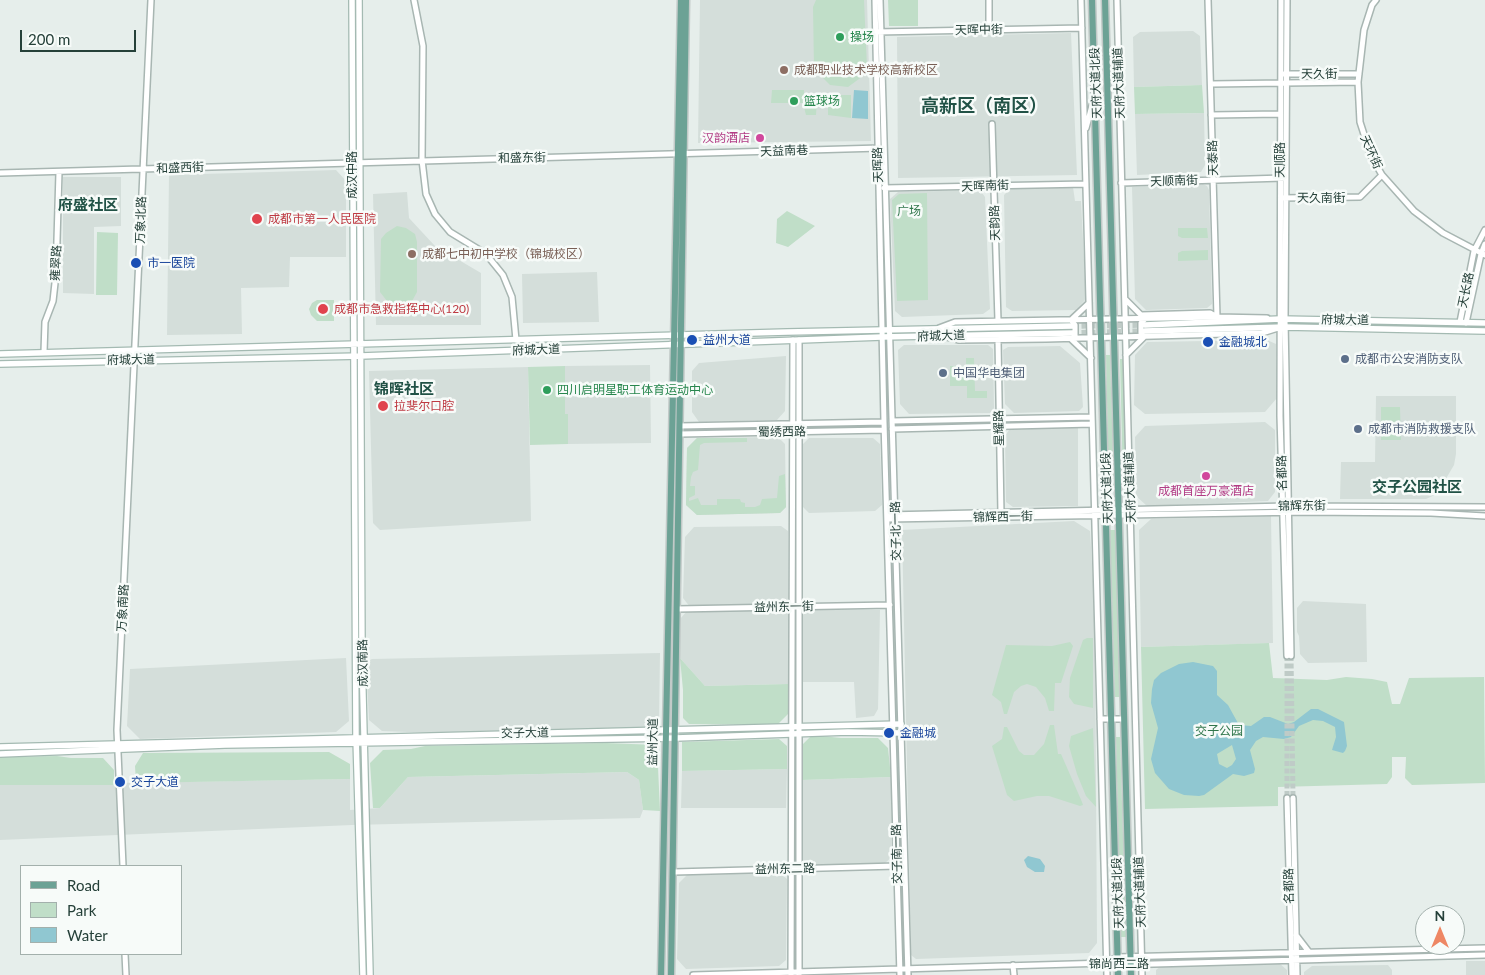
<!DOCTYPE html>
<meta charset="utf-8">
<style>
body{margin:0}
#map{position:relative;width:1485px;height:975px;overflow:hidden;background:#e6eeeb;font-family:Lato,sans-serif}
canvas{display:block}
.legend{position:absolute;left:20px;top:865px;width:162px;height:90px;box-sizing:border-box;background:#f7fbf9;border:1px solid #a3b0ac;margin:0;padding:6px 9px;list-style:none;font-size:15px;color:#254039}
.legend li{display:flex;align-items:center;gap:10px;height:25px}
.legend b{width:25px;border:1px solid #a3b0ac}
.north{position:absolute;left:1415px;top:905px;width:50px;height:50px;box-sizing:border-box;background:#f7fbf9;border:1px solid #a3b0ac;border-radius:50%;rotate:0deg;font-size:14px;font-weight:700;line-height:20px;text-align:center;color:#254039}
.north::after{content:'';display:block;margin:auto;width:18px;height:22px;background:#ee8764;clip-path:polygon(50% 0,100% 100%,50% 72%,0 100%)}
.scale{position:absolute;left:20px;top:30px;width:116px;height:22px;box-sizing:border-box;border:2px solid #254039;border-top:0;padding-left:6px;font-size:15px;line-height:18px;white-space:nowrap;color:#254039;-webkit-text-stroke:4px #f7fbf9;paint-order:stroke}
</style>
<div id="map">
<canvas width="1485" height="975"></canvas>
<ul class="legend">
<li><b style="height:6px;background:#6ca295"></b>Road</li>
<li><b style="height:14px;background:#c0dec8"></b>Park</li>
<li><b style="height:14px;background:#90c7d1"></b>Water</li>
</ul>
<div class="north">N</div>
<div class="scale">200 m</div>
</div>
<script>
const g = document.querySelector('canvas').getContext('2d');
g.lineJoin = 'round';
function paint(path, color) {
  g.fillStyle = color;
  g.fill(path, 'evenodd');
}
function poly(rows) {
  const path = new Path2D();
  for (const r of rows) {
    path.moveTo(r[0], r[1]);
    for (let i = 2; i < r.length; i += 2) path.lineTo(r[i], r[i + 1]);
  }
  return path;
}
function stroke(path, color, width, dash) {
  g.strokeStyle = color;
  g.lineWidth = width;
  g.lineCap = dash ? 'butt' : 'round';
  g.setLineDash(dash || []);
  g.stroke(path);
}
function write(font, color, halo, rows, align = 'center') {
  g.font = font + ' Lato,"Noto Sans SC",sans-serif';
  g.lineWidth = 5;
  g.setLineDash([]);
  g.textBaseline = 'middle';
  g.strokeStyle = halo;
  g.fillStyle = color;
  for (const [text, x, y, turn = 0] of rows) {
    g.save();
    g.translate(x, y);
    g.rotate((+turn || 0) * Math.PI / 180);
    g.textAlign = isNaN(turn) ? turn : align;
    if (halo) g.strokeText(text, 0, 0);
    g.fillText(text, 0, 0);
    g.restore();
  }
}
const built = poly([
 [700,0,867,0,871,141,698,143],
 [1193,31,1200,36,1202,85,1134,87,1133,37,1140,32],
 [1071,33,1077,175,898,178,897,37],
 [1204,113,1205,165,1201,172,1137,175,1135,114],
 [336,170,346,181,346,257,290,257,289,287,241,288,242,334,167,335,169,175],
 [63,177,121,177,121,226,94,227,94,294,63,293],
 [1203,184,1207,186,1209,190,1212,304,1207,308,1146,310,1135,299,1132,187],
 [1073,187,1075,201,1081,201,1086,299,1076,310,1012,311,1006,307,1004,195,1010,189],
 [980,190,985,197,990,309,983,314,902,317,895,311,890,199,898,192],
 [407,192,409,218,435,246,481,273,481,325,376,325,373,194],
 [597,272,599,322,523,323,522,274],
 [1267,340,1276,344,1277,398,1265,412,1145,414,1134,405,1135,355,1147,342],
 [904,345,988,345,993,349,994,408,990,413,909,414,900,404,898,350],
 [1060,346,1080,363,1083,407,1079,411,1014,413,1005,404,1003,350,1008,347],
 [786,356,785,411,777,420,699,422,692,412,692,371,699,363],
 [650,365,651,443,568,444,568,414,565,414,565,366],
 [528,367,531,521,380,530,373,523,369,371],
 [1376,396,1456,396,1456,454,1454,465,1437,494,1426,499,1340,499,1341,462,1375,462],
 [1265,422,1275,430,1275,492,1268,501,1147,506,1136,496,1135,437,1145,426],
 [1078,427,1078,506,1013,507,1006,502,1005,436,1009,430],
 [778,437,785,444,786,507,780,513,697,515,686,505,687,448,697,438],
 [809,438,873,438,880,444,882,505,875,511,809,513,803,507,802,445],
 [1271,516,1273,643,1141,647,1139,530,1151,519],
 [1074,521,1090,531,1095,615,1097,943,1089,953,916,959,911,955,902,530],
 [781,526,788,531,788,600,785,604,690,607,683,598,685,537,694,527],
 [1303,601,1366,604,1367,662,1308,663,1300,654,1299,636,1297,632,1297,608],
 [785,609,789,614,788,684,705,686,680,658,680,619,687,611],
 [808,609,880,610,878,709,874,716,856,718,854,682,802,682,803,615],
 [660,653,659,722,652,728,434,733,382,731,369,720,366,662,372,659],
 [346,658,349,721,336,732,140,739,127,726,130,669],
 [787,769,786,808,681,808,682,771],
 [627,772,639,780,643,810,640,818,352,825,0,840,0,785,350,779,350,810,380,808,408,777],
 [891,777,893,856,885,863,805,865,801,861,802,780],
 [780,873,787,879,786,960,779,966,686,969,677,959,679,883,687,875],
 [1466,961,1485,961,1485,975,1466,975],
 [1279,963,1287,970,1287,975,1156,975,1156,970,1161,966],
 [1388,965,1392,970,1392,975,1304,975,1304,972,1312,966]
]);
const green = poly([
 [816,0,864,0,867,67,863,76,848,87,830,85,814,69,813,7],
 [888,0,918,0,918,26,889,26],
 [1202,85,1204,113,1135,114,1134,87],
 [772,90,804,90,804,99,817,100,816,115,806,115,803,103,771,103],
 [828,95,851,95,851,118,828,115],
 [927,193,928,300,897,301,892,200,899,194],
 [787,211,815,226,788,247,776,243,777,219],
 [397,226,406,228,415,234,417,242,417,292,411,303,398,306,387,301,380,292,381,239,386,233],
 [1178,228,1207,228,1208,238,1182,238,1178,236],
 [97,232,118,233,117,295,96,295],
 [1208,250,1208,260,1178,261,1178,253,1182,251],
 [317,300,334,300,334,321,317,321,311,315,309,309,312,303],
 [1106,355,1110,355,1114,488,1109,488],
 [966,358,974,358,975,391,987,391,987,398,967,398,967,386,950,386,950,366,966,366],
 [1120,359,1126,359,1129,485,1123,486],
 [565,366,565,414,568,414,568,444,530,445,528,367],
 [1381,407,1400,407,1401,440,1381,440],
 [697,438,747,438,747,442,704,443,700,445,698,470,693,472,691,477,690,486,695,486,695,495,689,498,689,501,698,498,701,505,717,505,717,499,740,499,741,502,745,503,745,507,755,507,760,505,762,499,777,498,779,476,785,474,786,507,780,513,697,515,686,505,687,448],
 [1110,530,1116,530,1120,697,1115,697],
 [1087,638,1093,638,1093,708,1074,704,1069,697,1070,678,1083,640],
 [1070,642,1073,646,1061,683,1055,683,1054,711,1049,711,1045,698,1036,687,1027,684,1021,686,1014,692,1007,714,1004,714,1001,702,992,695,1006,645,1052,646],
 [1269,643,1273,678,1327,680,1346,677,1372,679,1387,682,1392,704,1400,704,1409,678,1484,677,1485,783,1412,785,1405,778,1406,757,1392,757,1392,777,1387,784,1278,787,1278,806,1145,809,1141,647],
 [680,658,705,686,788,684,789,713,777,725,689,724,683,718,683,690],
 [1050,725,1054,725,1058,754,1061,754,1082,802,1083,805,1080,806,1049,796,1037,796,1014,801,1007,795,992,746,1002,739,1004,727,1007,727,1019,751,1024,755,1034,755,1044,744],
 [1093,728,1096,807,1086,796,1077,774,1069,746,1071,736],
 [812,735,841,738,878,738,888,748,891,777,802,780,801,746],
 [1116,737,1120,737,1126,937,1121,937],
 [779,739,787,746,787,769,682,771,682,742],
 [606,743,657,745,660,811,643,810,639,780,627,772,408,777,380,808,373,808,370,763,383,750,411,749,425,746],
 [329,752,350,764,350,779,136,783,135,766,143,753],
 [57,756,71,758,103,758,114,770,114,785,0,785,0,757]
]);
const water = poly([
 [854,90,868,91,868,119,852,118],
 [1193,662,1213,666,1217,671,1217,695,1228,705,1239,725,1251,726,1264,717,1270,717,1288,724,1294,722,1311,709,1318,709,1344,722,1347,746,1345,751,1343,753,1332,750,1336,737,1335,727,1323,721,1313,720,1299,726,1291,737,1284,739,1263,737,1256,741,1250,750,1255,769,1254,773,1244,776,1233,774,1204,795,1199,796,1184,795,1169,789,1155,773,1151,759,1158,728,1151,703,1152,689,1154,680,1161,673,1179,664],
 [1232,745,1236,759,1232,765,1227,768,1219,764,1217,754],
 [1028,856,1040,859,1045,866,1044,872,1035,872,1027,867,1024,860]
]);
const tertiaryTunnel = poly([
 [1287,656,1287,798],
 [1291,656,1293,798]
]);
const secondaryTunnel = poly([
 [1073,326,1145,325],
 [1073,333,1145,331]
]);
const tertiary = poly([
 [414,0,423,46,422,160],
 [875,0,884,422,900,975],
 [880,0,908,975],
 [989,0,989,30],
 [1081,0,1107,975],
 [1117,0,1142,975],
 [1281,0,1280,416,1287,656],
 [1287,0,1285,319,1291,656],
 [1376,0,1372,5,1364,30,1358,82,1360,122,1371,156,1382,175,1414,211,1443,233,1485,255],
 [877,32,1082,28],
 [1284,74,1359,74],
 [1211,84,1358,82],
 [1211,115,1280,114],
 [992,124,998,321],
 [1086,128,1093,102],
 [422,160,426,194,435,214,450,232,486,254,503,275,512,297,516,340],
 [0,173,880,148],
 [1121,183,1283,178],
 [884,188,1086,184],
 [1282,198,1360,197,1382,175],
 [1125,299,1141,315,1210,313,1217,317,1208,0],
 [1089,303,1071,320,1075,325,1075,336,1071,339,1091,358],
 [1460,322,1474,251,1485,230],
 [1466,323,1481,254,1485,244],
 [939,328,955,322,1217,317,1267,318],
 [943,336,959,340,1046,339,1262,333,1278,328],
 [799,340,799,975],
 [998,340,1001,514],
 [44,352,45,322,53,301,56,274,59,172],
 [1126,355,1144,337,1141,333,1141,323,1145,319],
 [892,421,1092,417],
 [680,426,884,422],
 [892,429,1092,424],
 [680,434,884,430],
 [887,515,1288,506,1485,507],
 [887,519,1303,512,1431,513,1485,516],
 [677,609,890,605],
 [1100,719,1124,719],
 [1287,798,1292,975],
 [1293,798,1297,975],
 [123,866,117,730,151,0],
 [674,872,897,866],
 [1296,935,1309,952],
 [125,954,126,975],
 [1107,963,1117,957,1485,948],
 [1013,965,1014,975],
 [693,975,1107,963,1117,965,1485,955],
 [791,975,793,340]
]);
const secondary = poly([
 [352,0,356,737,363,975],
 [359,0,362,655,370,975],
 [1145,325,1280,319,1485,323],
 [1145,331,1285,327,1485,331],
 [0,354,787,332,1073,326],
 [0,364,361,356,882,337,1073,333],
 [0,747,901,724],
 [0,754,225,745,676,738,848,732,901,733]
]);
const primary = poly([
 [1092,0,1118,975],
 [1105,0,1131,975],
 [661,975,681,0],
 [671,975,686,0]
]);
const markers = [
 [840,37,5,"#2e9e5b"],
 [784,70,5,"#8d6e63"],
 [794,101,5,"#2e9e5b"],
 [760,138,5,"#d1479c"],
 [257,219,6,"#e0444e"],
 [412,254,5,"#8d6e63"],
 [136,263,6,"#1a4fb4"],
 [323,309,6,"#e0444e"],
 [692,340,6,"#1a4fb4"],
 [1208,342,6,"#1a4fb4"],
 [1345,359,5,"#5c6f8a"],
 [943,373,5,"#5c6f8a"],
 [547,390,5,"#2e9e5b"],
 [383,406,6,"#e0444e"],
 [1358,429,5,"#5c6f8a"],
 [1206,476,5,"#d1479c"],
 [889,733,6,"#1a4fb4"],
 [120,782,6,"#1a4fb4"]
];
const streetNames = [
 ["天晖中街",979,30,-1],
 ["天久街",1319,74],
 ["天府大道北段",1096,83,-92],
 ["天府大道辅道",1119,83,-92],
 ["天益南巷",784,151,-2],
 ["天环街",1371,152,66],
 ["和盛东街",522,158,-1],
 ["天泰路",1213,158,-92],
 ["天顺路",1280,160,-90],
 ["天晖路",878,165,-92],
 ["和盛西街",180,168,-2],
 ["成汉中路",352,175,-90],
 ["天顺南街",1174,181,-2],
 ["天晖南街",985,186,-2],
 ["天久南街",1321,198],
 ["万象北路",141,220,-88],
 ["天韵路",995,223,-92],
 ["雍翠路",56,263,-87],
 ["天长路",1466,290,-78],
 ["府城大道",1345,320,1],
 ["府城大道",941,336,-2],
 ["府城大道",536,350,-2],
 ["府城大道",131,360,-1],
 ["星耀路",999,428,-91],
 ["蜀绣西路",782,432,-1],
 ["名都路",1282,473,-91],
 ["天府大道辅道",1130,487,-92],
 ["天府大道北段",1107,488,-92],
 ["锦辉东街",1302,506,-1],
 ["锦辉西一街",1003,517,-1],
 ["交子北一路",896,531,-91],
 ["益州东一街",784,607,-1],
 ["万象南路",123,608,-87],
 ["成汉南路",363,663,-91],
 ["交子大道",525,733,-1],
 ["益州大道",653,742,-89],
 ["交子南一路",897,854,-91],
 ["益州东二路",785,869,-1],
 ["名都路",1289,886,-91],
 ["天府大道辅道",1140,892,-92],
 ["天府大道北段",1118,893,-92],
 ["锦尚西二路",1119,964]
];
const leisureNames = [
 ["操场",850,37],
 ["篮球场",804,101],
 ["四川启明星职工体育运动中心",557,390]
];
const educationNames = [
 ["成都职业技术学校高新校区",794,70],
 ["成都七中初中学校（锦城校区）",422,254]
];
const hotelNames = [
 ["汉韵酒店",750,138],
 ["成都首座万豪酒店",1206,491,"center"]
];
const parkNames = [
 ["广场",909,211],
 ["交子公园",1219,731]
];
const healthNames = [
 ["成都市第一人民医院",268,219],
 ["成都市急救指挥中心(120)",334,309],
 ["拉斐尔口腔",394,406]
];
const transitNames = [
 ["市一医院",147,263],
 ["益州大道",703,340],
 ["金融城北",1219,342],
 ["金融城",900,733],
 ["交子大道",131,782]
];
const serviceNames = [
 ["成都市公安消防支队",1355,359],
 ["中国华电集团",953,373],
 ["成都市消防救援支队",1368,429]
];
const quarterNames = [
 ["府盛社区",88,205],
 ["锦晖社区",404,389],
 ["交子公园社区",1417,487]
];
const districtNames = [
 ["高新区（南区）",984,106]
];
paint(built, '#d4deda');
paint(green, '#c0dec8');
paint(water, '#90c7d1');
stroke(tertiaryTunnel, '#bfcbc7', 5, [5, 2.5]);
stroke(secondaryTunnel, '#bfcbc7', 5.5, [5.5, 3]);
stroke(tertiary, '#a8b6b2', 8);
stroke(secondary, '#a4bab2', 8);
stroke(primary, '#c2cac8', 9);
stroke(tertiary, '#fff', 5);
stroke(secondary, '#fff', 5.5);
stroke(primary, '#6ca295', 6);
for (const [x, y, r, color] of markers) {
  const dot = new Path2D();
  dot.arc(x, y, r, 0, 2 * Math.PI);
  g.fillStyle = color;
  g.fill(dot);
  stroke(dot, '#f7fbf9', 2);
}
write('12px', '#254039', '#f7fbf9', streetNames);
write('12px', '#27864d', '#f7fbf9', leisureNames, 'left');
write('12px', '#785e54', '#f7fbf9', educationNames, 'left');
write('12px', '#b23c85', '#f7fbf9', hotelNames, 'right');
write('12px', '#30764b', '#f7fbf9', parkNames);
write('12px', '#be3a42', '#f7fbf9', healthNames, 'left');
write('12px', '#164399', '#f7fbf9', transitNames, 'left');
write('12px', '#4e5e75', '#f7fbf9', serviceNames, 'left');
write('bold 15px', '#215246', '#f7fbf9', quarterNames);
write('bold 18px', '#215246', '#f7fbf9', districtNames);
</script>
